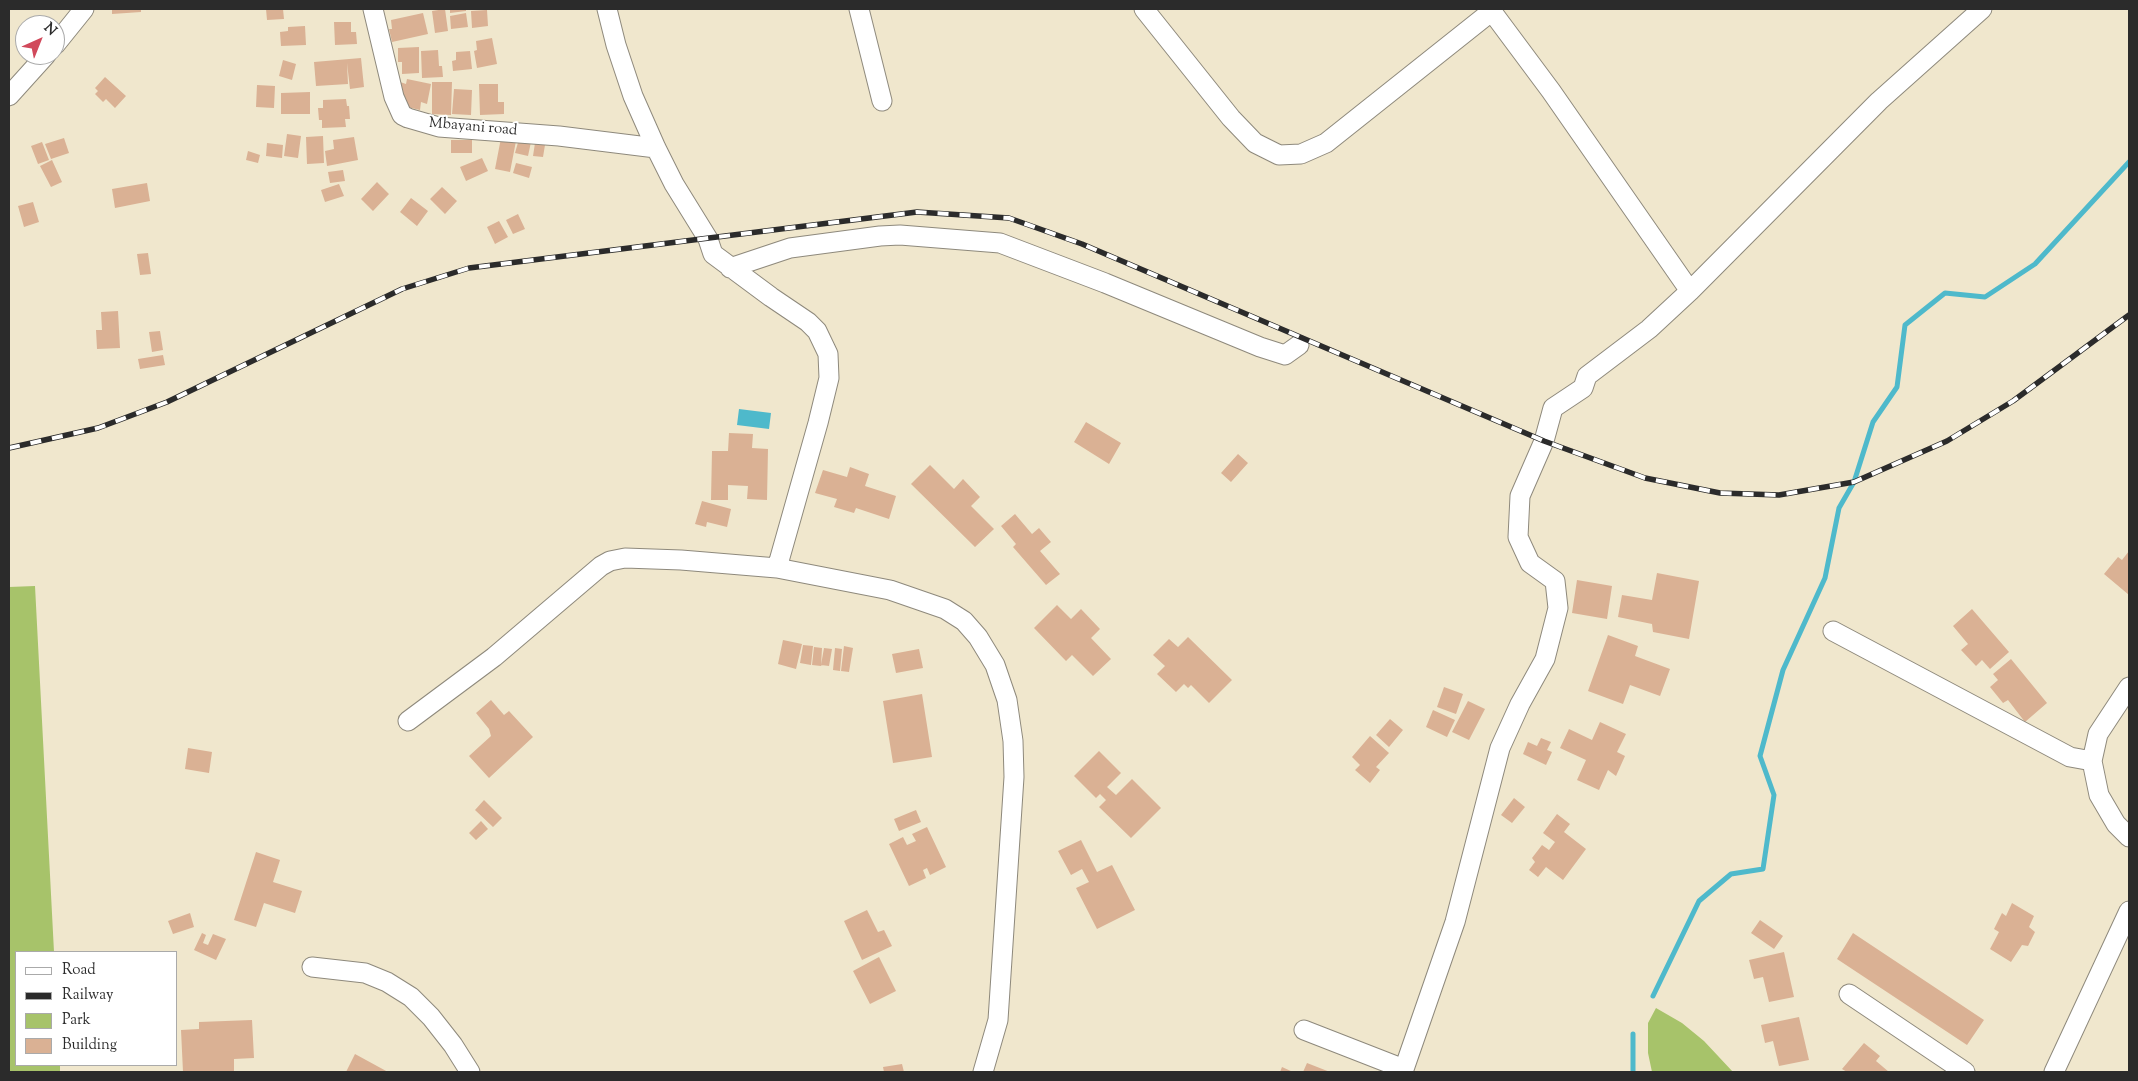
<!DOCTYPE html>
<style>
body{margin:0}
#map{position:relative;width:2138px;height:1081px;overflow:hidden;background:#f0e7cd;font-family:"Sorts Mill Goudy",serif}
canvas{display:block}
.frame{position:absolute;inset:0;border:10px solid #2b2b2b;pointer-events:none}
.legend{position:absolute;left:15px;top:951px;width:162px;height:115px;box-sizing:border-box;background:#fff;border:1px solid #aaa;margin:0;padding:6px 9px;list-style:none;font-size:15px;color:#2b2b2b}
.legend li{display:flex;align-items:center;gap:10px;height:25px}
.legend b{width:25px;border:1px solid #aaa}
.north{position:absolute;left:15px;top:15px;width:50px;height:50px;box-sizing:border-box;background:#fff;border:1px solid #aaa;border-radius:50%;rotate:44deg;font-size:14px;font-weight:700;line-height:20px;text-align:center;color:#2b2b2b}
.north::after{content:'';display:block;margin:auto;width:18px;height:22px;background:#d1495b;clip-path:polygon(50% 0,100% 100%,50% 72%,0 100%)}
</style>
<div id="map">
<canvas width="2138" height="1081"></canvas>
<div class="frame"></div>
<ul class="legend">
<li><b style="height:6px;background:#fff"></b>Road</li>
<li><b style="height:6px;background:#2b2b2b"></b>Railway</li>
<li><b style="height:14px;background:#a7c36a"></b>Park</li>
<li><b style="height:14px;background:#dab194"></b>Building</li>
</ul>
<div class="north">N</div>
</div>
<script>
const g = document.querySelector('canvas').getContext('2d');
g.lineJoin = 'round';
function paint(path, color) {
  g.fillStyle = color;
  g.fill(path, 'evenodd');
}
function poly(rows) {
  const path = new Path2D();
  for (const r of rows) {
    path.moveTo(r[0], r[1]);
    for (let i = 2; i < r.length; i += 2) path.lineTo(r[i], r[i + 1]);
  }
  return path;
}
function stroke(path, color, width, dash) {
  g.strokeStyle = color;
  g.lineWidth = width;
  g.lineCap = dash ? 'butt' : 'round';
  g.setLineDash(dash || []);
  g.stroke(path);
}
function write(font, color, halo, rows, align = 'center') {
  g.font = font + ' "Sorts Mill Goudy",serif';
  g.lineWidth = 4;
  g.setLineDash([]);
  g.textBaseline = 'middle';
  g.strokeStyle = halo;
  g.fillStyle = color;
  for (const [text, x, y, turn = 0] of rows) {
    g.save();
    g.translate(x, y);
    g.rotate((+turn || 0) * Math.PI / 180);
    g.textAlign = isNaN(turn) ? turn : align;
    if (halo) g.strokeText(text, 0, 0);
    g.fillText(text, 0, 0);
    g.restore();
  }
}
const green = poly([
 [35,586,54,952,16,952,16,1065,60,1065,60,1072,9,1072,9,587],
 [1656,1008,1682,1023,1704,1041,1733,1072,1652,1072,1648,1053,1648,1023]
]);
const water = poly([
 [739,409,771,413,769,429,737,425]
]);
const stream = poly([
 [1653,996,1699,901,1731,874,1763,869,1774,795,1760,756,1783,670,1825,578,1839,508,1854,482,1873,422,1897,387,1905,325,1945,293,1985,297,2035,264,2129,162],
 [1633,1034,1633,1072]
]);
const building = poly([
 [112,9,141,9,141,12,112,14],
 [266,9,283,9,284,19,267,20],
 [445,9,448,31,435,33,432,11],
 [450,9,466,9,466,11,450,13],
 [487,10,488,26,472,28,471,11],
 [423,13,428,34,392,42,389,29,392,29,391,20],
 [466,13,468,27,451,29,450,16],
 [334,22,351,22,351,32,356,32,357,44,335,45],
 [305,26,306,45,281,46,280,32,288,31,288,27],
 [492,38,497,64,477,68,474,51,477,50,476,41],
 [419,47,419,73,402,74,402,62,398,62,398,48],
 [438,50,439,66,442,66,443,77,422,78,421,51],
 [470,51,472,69,453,71,452,61,456,60,456,52],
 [361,58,364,87,350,89,347,63,348,84,316,86,314,62],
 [283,60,296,64,292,80,279,76],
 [105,77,126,96,115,108,106,99,103,102,95,94,98,91,95,88],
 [407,79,431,84,427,104,421,102,420,110,403,106,405,98,397,96,400,82,406,84],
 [432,82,452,82,451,115,432,114],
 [479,84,498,84,498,102,504,102,504,114,480,115],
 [257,85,275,86,274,108,256,107],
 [454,89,472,90,471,115,452,114],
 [310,92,310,114,281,114,281,93],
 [346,99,347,106,349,106,350,119,345,119,346,127,322,128,322,120,319,120,318,108,323,108,323,100],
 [287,134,301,136,298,158,284,156],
 [323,136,324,163,307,164,306,137],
 [354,137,358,160,327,166,325,151,334,149,333,140],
 [64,138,69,153,51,159,45,144],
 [501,138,516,141,510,172,495,169],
 [519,139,531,142,528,156,515,153],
 [451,140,472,140,472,153,451,153],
 [42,142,49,160,38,164,31,146],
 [267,143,283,145,282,158,266,156],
 [535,143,545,145,543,157,533,156],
 [248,151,260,155,258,163,246,160],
 [482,158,488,171,466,181,460,167],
 [52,160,62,182,51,187,40,166],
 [516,163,532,167,529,178,513,173],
 [343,170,345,181,330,183,328,172],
 [377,182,389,194,373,211,361,199],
 [147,183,150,201,115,208,112,189],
 [339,184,344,196,325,202,321,190],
 [442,187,457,201,445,214,430,199],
 [411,198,428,211,417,226,400,212],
 [33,202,39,222,24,227,18,206],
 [518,214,525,229,513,234,506,220],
 [499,221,508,237,495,244,487,227],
 [148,253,151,274,140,275,137,254],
 [118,311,120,348,97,349,96,330,102,330,101,312],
 [160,331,163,350,152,352,149,332],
 [163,355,165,365,140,369,138,359],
 [1086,422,1121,443,1109,464,1074,442],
 [729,433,753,434,752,448,768,449,767,500,747,499,748,486,728,485,728,500,711,500,712,451,728,451],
 [1238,454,1248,463,1231,482,1221,473],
 [930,465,954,489,963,479,980,497,971,506,994,529,975,547,911,484],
 [850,467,869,474,865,486,896,496,889,519,856,508,854,513,834,507,837,499,815,493,823,470,847,477],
 [702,501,731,509,727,527,707,522,706,527,695,524],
 [1015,514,1032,534,1039,528,1051,542,1040,551,1060,574,1046,585,1013,547,1016,544,1001,526],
 [2129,551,2129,595,2104,574,2118,557,2122,560],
 [1657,573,1699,581,1689,639,1653,632,1652,624,1618,617,1622,595,1652,600],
 [1577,580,1612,586,1607,619,1572,613],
 [1057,605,1071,619,1081,609,1100,629,1091,638,1111,659,1093,676,1072,655,1066,661,1034,628],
 [1972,609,2009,652,1990,669,1982,660,1976,666,1961,650,1968,644,1953,626],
 [1608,635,1638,646,1635,656,1670,669,1660,696,1630,685,1623,704,1588,691],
 [1188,637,1232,680,1209,703,1191,685,1188,688,1184,684,1176,692,1157,674,1165,666,1153,655,1169,639,1178,647],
 [783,640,802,644,796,669,778,664],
 [803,645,813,646,811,665,800,663],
 [844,646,853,648,849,672,841,671],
 [814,647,822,648,821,666,812,665],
 [824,648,832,649,829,666,821,665],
 [835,648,842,649,840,671,833,670],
 [919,649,923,668,896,673,892,654],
 [2011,659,2047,703,2025,722,2008,700,2003,703,1990,687,1998,680,1993,674],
 [1444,687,1463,694,1456,714,1437,707],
 [922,694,932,757,893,763,883,701],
 [491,700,504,715,509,711,533,737,489,778,469,756,491,736,489,729,476,713],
 [1468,701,1485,709,1469,740,1452,732],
 [1433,710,1455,720,1447,737,1426,727],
 [1390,719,1403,730,1389,747,1376,735],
 [1600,722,1626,734,1617,752,1625,756,1616,776,1608,770,1599,790,1577,780,1586,760,1560,748,1569,729,1592,740],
 [1370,736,1389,753,1376,767,1380,770,1370,783,1355,770,1360,765,1352,757],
 [1541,738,1551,742,1547,750,1552,752,1546,765,1523,754,1528,742,1537,746],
 [188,748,212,752,209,773,185,769],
 [1099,751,1121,773,1107,787,1116,795,1132,779,1161,808,1131,838,1099,807,1106,800,1100,794,1096,798,1074,776],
 [1514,798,1525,807,1512,823,1501,815],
 [484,800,502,818,493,827,475,810],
 [916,810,921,822,899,831,894,819],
 [1557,814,1570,824,1564,832,1586,849,1563,880,1546,867,1538,877,1529,870,1535,862,1532,858,1542,845,1549,850,1555,842,1543,833],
 [481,821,488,829,476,840,469,833],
 [927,827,946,867,930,875,927,868,923,870,926,878,909,886,889,844,903,837,907,845,916,841,912,834],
 [1081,840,1097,872,1112,865,1135,910,1097,929,1076,888,1089,882,1082,869,1071,875,1058,851],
 [256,852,280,860,273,882,302,891,295,913,264,903,256,927,234,920],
 [2012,903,2034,916,2029,927,2035,932,2028,946,2022,945,2011,962,1990,949,1999,932,1994,929,2002,913,2006,916],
 [867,910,878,932,884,930,892,946,862,960,844,921],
 [190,913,194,927,173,934,168,921],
 [1760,920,1783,936,1774,949,1751,933],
 [202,933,206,935,203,943,208,945,213,934,226,939,216,960,194,950],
 [1853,933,1984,1020,1967,1045,1837,959],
 [1784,952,1794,997,1769,1002,1763,977,1754,979,1749,960],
 [879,957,896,991,870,1004,853,971],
 [1799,1017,1809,1060,1779,1066,1773,1041,1765,1043,1761,1025],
 [252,1020,254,1058,234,1059,234,1072,183,1072,181,1030,199,1029,199,1022],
 [1864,1043,1880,1056,1876,1061,1889,1072,1847,1072,1842,1069],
 [355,1054,388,1072,346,1072],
 [1307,1063,1330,1072,1303,1072],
 [902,1064,904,1072,884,1072,883,1067],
 [1282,1067,1293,1072,1280,1072]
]);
const street = poly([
 [373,9,394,97,402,115,408,118,439,127,559,136,656,148],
 [607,9,616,45,633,96,656,148,674,184,708,239,713,254,771,297,808,322,817,331,828,354,829,378,818,423,777,568],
 [859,9,882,101],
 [1144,9,1231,118,1255,143,1279,155,1301,154,1326,143,1492,11],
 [1490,9,1551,91,1690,291],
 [55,45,84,9],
 [9,96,46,55],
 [730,268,790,248,880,236,900,235,1000,243,1105,283,1260,347,1285,355,1299,345],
 [1833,631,2070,757,2092,761],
 [2129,687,2098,734,2092,761,2099,795,2116,824,2129,837],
 [408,721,494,657,601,566,610,561,625,558,681,560,777,568,890,590,945,609,964,621,978,637,995,665,1007,700,1013,741,1014,777,998,1020,983,1072],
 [312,967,365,973,387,982,411,997,431,1017,453,1045,470,1072],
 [1849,994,1965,1072],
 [1304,1030,1404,1069],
 [1403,1072,1455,922,1500,748,1520,704,1545,659,1558,608,1555,581,1530,563,1518,537,1520,496,1544,441,1553,408,1583,388,1587,376,1649,329,1690,291,1879,101,1982,9],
 [2054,1072,2129,911]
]);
const rail = poly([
 [9,448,98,428,167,402,402,289,469,268,917,212,1009,218,1082,244,1544,441,1645,478,1720,493,1779,495,1854,482,1947,441,2013,401,2129,315]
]);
const streetNames = [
 ["Mbayani road",473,128,5]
];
paint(green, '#a7c36a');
paint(water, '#4eb9cb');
stroke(stream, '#4eb9cb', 5);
paint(building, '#dab194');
stroke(street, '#8e897c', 21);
stroke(street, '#fff', 19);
stroke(rail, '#2b2b2b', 5.5);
stroke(rail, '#fff', 4, [11]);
write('15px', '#2b2b2b', '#fff', streetNames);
</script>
